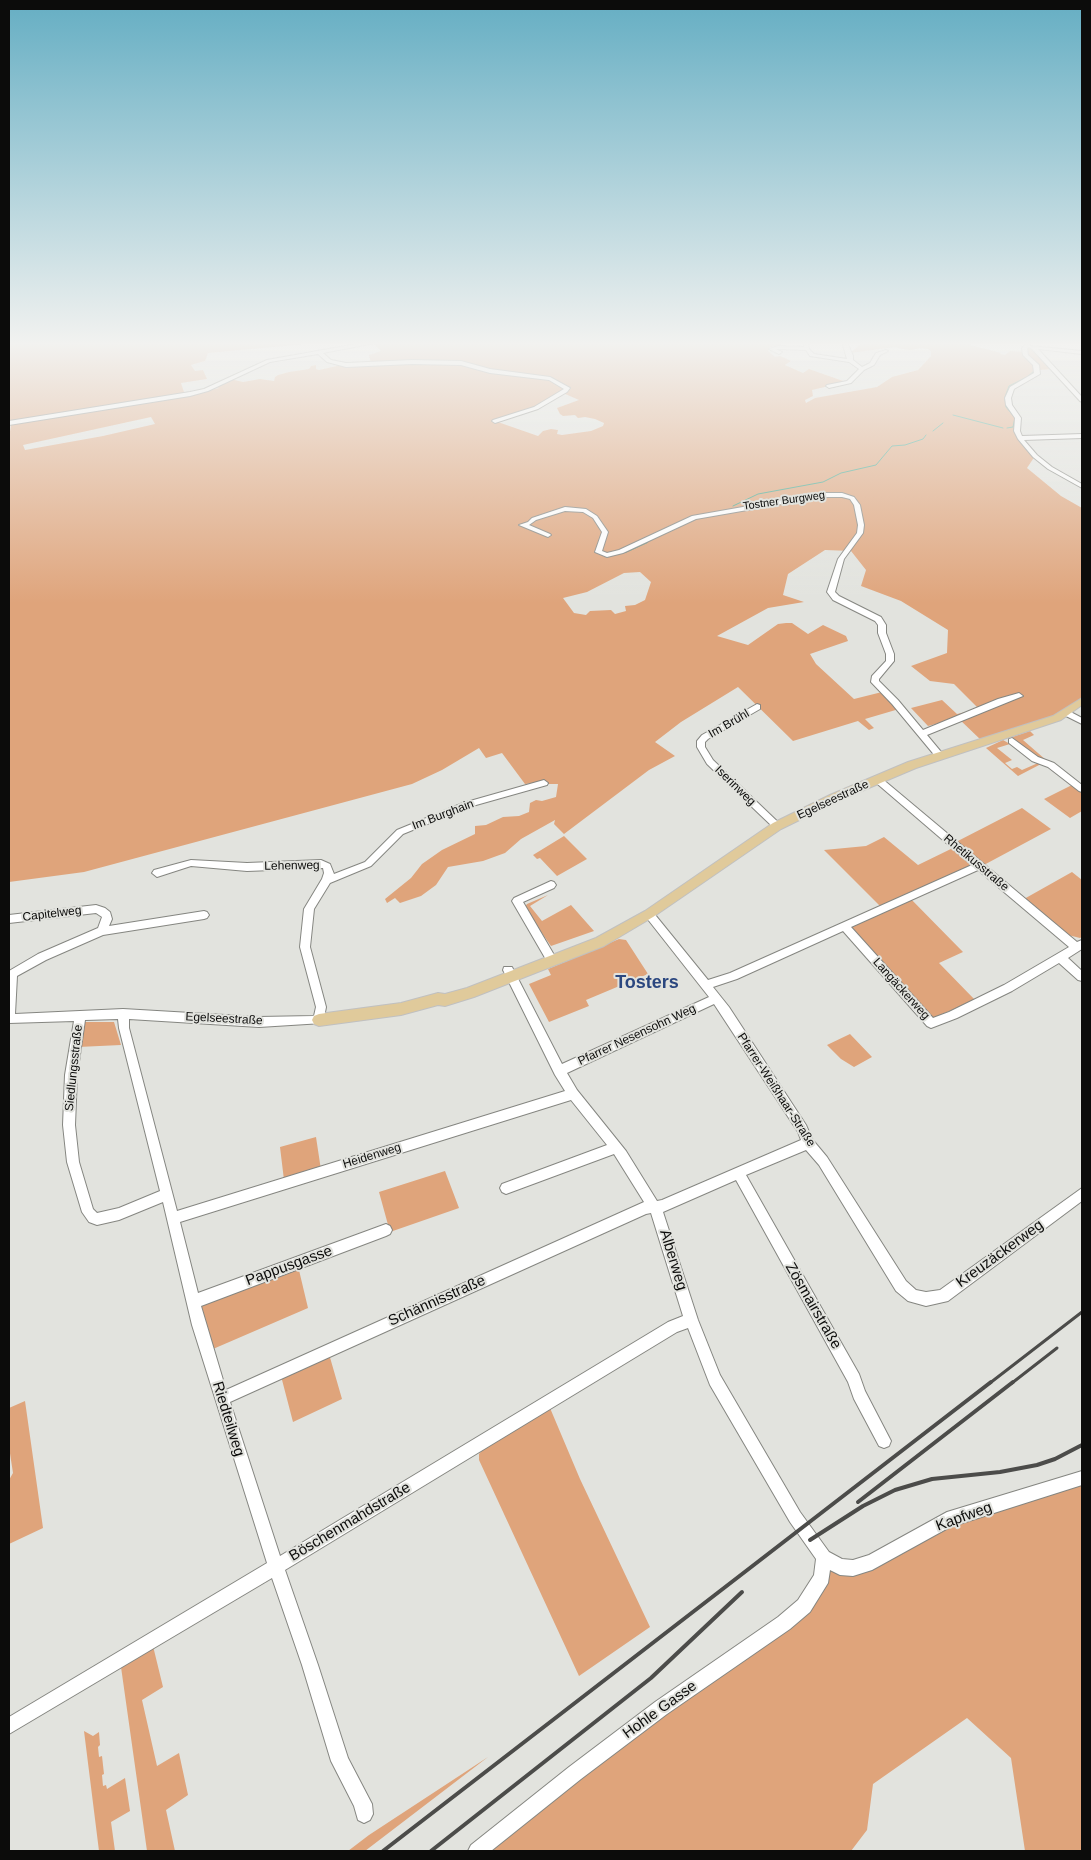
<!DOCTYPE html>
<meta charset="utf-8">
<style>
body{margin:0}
#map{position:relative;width:1091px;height:1860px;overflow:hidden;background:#e2e3de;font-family:Arial,sans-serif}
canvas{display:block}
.frame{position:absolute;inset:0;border:10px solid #0c0c0b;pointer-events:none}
</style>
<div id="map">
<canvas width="1091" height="1860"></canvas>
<div class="frame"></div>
</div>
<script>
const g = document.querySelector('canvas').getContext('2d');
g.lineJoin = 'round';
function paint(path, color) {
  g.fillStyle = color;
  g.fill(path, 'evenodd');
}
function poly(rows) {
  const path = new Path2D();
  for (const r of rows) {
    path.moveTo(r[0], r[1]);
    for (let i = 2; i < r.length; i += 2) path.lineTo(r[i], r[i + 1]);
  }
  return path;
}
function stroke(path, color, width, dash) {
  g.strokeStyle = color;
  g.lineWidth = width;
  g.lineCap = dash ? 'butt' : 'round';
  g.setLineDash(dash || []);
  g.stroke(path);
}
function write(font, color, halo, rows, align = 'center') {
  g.font = font + ' Arial,sans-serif';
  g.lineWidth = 4;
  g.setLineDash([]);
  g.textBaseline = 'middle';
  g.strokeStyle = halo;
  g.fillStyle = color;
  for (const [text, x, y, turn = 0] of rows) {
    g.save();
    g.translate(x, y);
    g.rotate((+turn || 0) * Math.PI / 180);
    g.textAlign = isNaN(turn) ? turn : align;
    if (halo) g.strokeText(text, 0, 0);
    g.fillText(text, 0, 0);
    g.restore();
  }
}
const green = poly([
 [9,342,316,342,316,343,208,353,205,361,191,365,195,371,203,370,207,379,181,383,184,392,190,394,9,422],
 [380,342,782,342,780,346,770,347,768,351,775,357,780,356,791,361,785,365,803,373,809,369,846,382,812,390,813,396,805,400,806,403,815,398,877,387,892,377,918,370,931,356,931,351,928,349,921,348,909,350,894,347,850,353,863,342,975,342,970,345,1001,353,1000,354,1005,355,1010,351,1025,352,1028,345,1054,369,1038,370,1037,374,1017,384,1008,398,1018,418,1017,431,1035,456,1027,468,1061,496,1082,508,1082,701,1067,713,982,741,958,718,928,726,911,708,942,700,957,714,979,709,954,684,930,681,911,666,947,653,948,630,901,601,861,586,866,570,851,551,825,550,788,574,783,595,804,602,768,608,717,636,748,645,778,624,786,623,792,623,808,634,823,625,846,636,848,641,810,654,816,664,854,699,882,692,899,709,865,719,874,728,869,730,858,721,793,741,738,687,681,722,655,742,675,756,649,770,564,834,554,824,555,820,521,839,505,853,483,861,448,867,436,885,421,896,400,903,395,898,387,903,385,899,411,878,422,864,442,850,475,834,475,826,486,825,503,817,519,816,529,812,530,803,536,800,542,801,556,797,558,784,547,784,545,782,525,784,502,753,486,758,479,748,442,770,412,784,84,872,9,882,9,438,11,425,9,424,140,402,176,398,219,388,216,387,230,379,243,382,260,379,274,381,275,377,278,375,289,372,309,369,311,366,316,365,316,369,319,370,341,365,371,363,369,355,381,351,374,344],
 [483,370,553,379,559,382,567,387,571,388,563,393,579,400,557,408,560,414,563,416,575,415,578,418,585,417,595,419,604,423,603,426,591,431,562,435,557,434,558,430,551,429,543,431,538,436,495,421,538,407,565,388,550,379],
 [151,417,155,424,103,436,25,450,23,445],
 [640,572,651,582,645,600,635,605,625,606,626,611,615,614,611,610,590,611,586,615,574,613,563,598,587,592,624,573],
 [1030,731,1034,735,1023,740,1046,760,1034,756,1012,737],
 [1003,740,1010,744,997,748,1012,760,1005,763,1012,769,1017,767,1022,770,1038,763,1041,764,1018,776,986,748],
 [1072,785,1082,791,1082,811,1070,818,1044,799],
 [1022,808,1051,829,982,866,978,863,906,894,963,952,939,963,975,1000,933,1018,848,927,883,909,824,850,866,846,884,837,918,865,957,846,954,843],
 [564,836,587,859,557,876,540,858,537,859,533,855],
 [1072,872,1082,880,1082,937,1080,938,1068,935,1024,899],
 [548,895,530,906,542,921,571,905,594,931,551,946,524,908,527,904],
 [619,939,626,940,648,974,586,1000,589,1006,549,1022,529,984,551,975,548,969],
 [83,1022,114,1022,121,1045,78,1047],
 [850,1034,872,1057,854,1067,841,1059,827,1045],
 [316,1137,321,1170,284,1180,280,1147],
 [445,1171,459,1208,390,1232,379,1192],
 [298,1266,308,1308,213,1349,200,1308,201,1304],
 [329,1354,342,1399,293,1422,281,1376],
 [25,1401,43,1528,9,1544,9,1480,13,1473,9,1447,9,1408],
 [550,1408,580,1479,650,1627,579,1676,479,1460,479,1454,483,1449],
 [1082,1478,1082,1851,1025,1851,1011,1758,967,1718,873,1784,867,1830,851,1851,477,1851,575,1773,804,1606,824,1557,853,1568,947,1520],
 [153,1646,163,1687,142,1700,157,1766,179,1753,188,1795,166,1810,175,1851,147,1851,121,1667],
 [84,1731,93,1736,99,1732,100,1745,98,1747,99,1757,102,1756,104,1774,102,1775,103,1786,106,1785,107,1789,125,1778,130,1811,111,1822,115,1851,99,1851],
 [488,1757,365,1851,348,1851,369,1835]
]);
const streamFar1 = poly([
 [953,415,1003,428],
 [1007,428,1013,427,1015,418,1006,407,1005,397,1009,386,1027,377,1034,371],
 [933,431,943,423],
 [733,506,758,494,823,482,841,473,876,465,892,446,905,445,923,439,926,435]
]);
const stream = poly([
 [625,552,647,542]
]);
const minor = poly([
 [368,342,380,342,323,353,331,360,346,363,412,360,461,361,490,369,550,377,570,388,567,392,538,409,495,423,492,421,493,420,534,407,564,389,549,380,490,373,461,365,412,364,346,367,327,362,318,354,270,362,208,391,190,396,9,425,9,421,190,392,204,389,267,360,368,342],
 [804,342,808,342,809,349,814,354,847,359,842,342,847,342,853,356,853,360,862,367,870,363,876,353,886,350,888,351,880,355,874,365,864,370,851,383,829,388,826,386,827,385,847,381,859,369,849,362,810,356,806,350,776,349,782,352,779,354,769,349,779,346,804,347,804,342],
 [1026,344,1030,344,1030,346,1082,351,1082,354,1038,349,1082,397,1082,402,1080,401,1032,349,1029,347,1027,348,1028,355,1039,365,1040,374,1014,389,1011,398,1012,405,1021,418,1020,431,1022,436,1082,434,1082,438,1024,440,1037,455,1052,467,1082,484,1082,488,1048,469,1033,457,1018,439,1014,431,1015,418,1006,405,1005,398,1010,387,1034,373,1033,365,1023,355,1022,348,1026,344],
 [822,493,842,493,854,497,860,505,864,525,863,533,844,559,835,592,839,596,881,617,886,625,886,633,894,654,894,661,879,679,879,681,898,700,923,730,998,699,1019,693,1023,696,927,735,942,753,942,757,936,757,892,704,871,682,872,676,886,661,886,654,878,633,878,625,875,621,833,600,827,592,838,559,857,533,858,525,854,505,850,499,842,497,822,497,696,519,623,553,607,557,595,552,602,532,593,518,583,512,565,511,536,520,529,525,550,534,551,535,548,537,519,525,528,522,532,518,565,507,586,509,597,516,608,532,602,551,607,553,619,550,692,516,822,493],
 [757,704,760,705,760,709,708,739,705,742,705,747,713,760,780,824,782,826,777,829,774,828,707,764,697,747,697,741,702,735,757,704],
 [1067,710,1082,718,1082,724,1064,715,1064,711,1067,710],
 [1012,738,1038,757,1054,763,1082,785,1082,792,1079,791,1048,767,1032,761,1009,743,1009,739,1012,738],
 [877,776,880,777,1077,942,1082,940,1082,949,1068,958,1082,971,1082,981,1078,980,1059,963,1012,991,957,1018,931,1028,927,1026,843,931,737,979,713,987,729,1007,806,1125,812,1139,827,1157,906,1281,916,1290,926,1292,940,1290,1082,1188,1082,1201,948,1301,926,1306,908,1301,896,1291,819,1165,806,1150,746,1175,859,1374,865,1391,891,1441,889,1446,884,1448,879,1446,854,1399,848,1382,736,1180,663,1212,698,1320,720,1375,800,1512,829,1552,842,1559,853,1560,869,1555,947,1512,1082,1471,1082,1485,950,1527,872,1570,853,1576,840,1575,830,1570,828,1583,810,1612,790,1629,667,1714,581,1779,491,1851,468,1851,471,1845,569,1767,655,1702,778,1617,798,1600,814,1575,816,1559,790,1522,710,1385,688,1328,677,1332,285,1570,318,1665,348,1758,372,1804,373,1814,370,1820,364,1823,358,1820,354,1806,331,1761,302,1665,272,1578,9,1734,9,1717,267,1563,192,1325,163,1202,119,1220,97,1225,89,1222,82,1212,67,1162,63,1125,65,1075,74,1021,9,1023,9,971,38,954,98,928,102,917,96,913,9,923,9,915,96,905,105,908,110,912,112,919,109,926,204,911,207,912,209,915,207,918,204,919,103,935,46,960,17,976,15,1014,123,1009,259,1017,314,1016,316,1007,300,947,304,909,322,879,324,873,323,868,247,871,191,866,157,877,152,873,154,870,191,860,247,863,321,860,330,864,334,874,365,862,397,830,463,803,544,780,548,783,547,785,469,807,403,834,371,866,330,883,314,909,310,947,326,1007,323,1023,259,1027,129,1019,129,1028,177,1211,565,1091,555,1075,503,970,504,967,512,967,562,1064,709,997,646,917,644,914,646,911,652,911,708,980,730,973,972,865,874,781,873,779,874,777,877,776],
 [978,870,1069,947,1004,985,949,1012,933,1018,851,927,978,870],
 [714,1004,798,1132,801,1140,662,1200,657,1201,626,1151,577,1090,567,1073,714,1004],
 [118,1019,119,1028,160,1191,119,1208,97,1213,93,1209,79,1162,75,1125,77,1075,85,1020,118,1019],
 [571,1100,607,1145,502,1184,500,1188,502,1192,506,1194,614,1154,644,1202,226,1390,201,1306,386,1236,390,1234,392,1230,390,1226,386,1224,198,1293,180,1222,571,1100],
 [651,1213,683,1316,668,1322,280,1556,230,1402,646,1214,651,1213],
 [551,881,554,882,556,885,554,888,523,902,557,960,556,963,552,964,548,963,512,901,514,898,551,881]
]);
const major = poly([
 [1082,698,1082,705,1061,720,916,768,838,801,781,829,653,917,604,946,474,997,445,1006,438,1005,401,1015,319,1026,314,1024,312,1020,314,1016,319,1014,401,1003,438,993,445,994,467,988,596,938,645,911,773,823,830,795,908,762,1053,716,1082,698]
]);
const railFar1 = poly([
 [990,1383,1082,1312],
 [1012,1383,1057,1348]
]);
const rail = poly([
 [858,1502,1013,1382],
 [810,1540,863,1506,895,1490,932,1479,1000,1472,1037,1465,1055,1459,1082,1445],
 [383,1851,991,1382],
 [431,1851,651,1678,742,1592]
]);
const farStreetnames = [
 ["Tostner Burgweg",784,501,-8]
];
const streetNames = [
 ["Im Brühl",729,724,-30],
 ["Iserinweg",735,786,44],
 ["Egelseestraße",833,800,-25],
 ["Im Burghain",443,815,-21],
 ["Rhetikusstraße",976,863,40],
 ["Lehenweg",292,866,-1],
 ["Capitelweg",52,914,-7],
 ["Langäckerweg",901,989,48],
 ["Egelseestraße",224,1019,3],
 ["Pfarrer Nesensohn Weg",637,1035,-25],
 ["Siedlungsstraße",74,1068,-84],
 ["Pfarrer-Weißhaar-Straße",776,1090,57],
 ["Heidenweg",372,1156,-17]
];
const nearStreetnames = [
 ["Kreuzäckerweg",1000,1254,-36],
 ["Alberweg",673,1260,73],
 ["Pappusgasse",289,1266,-20],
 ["Schännisstraße",437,1301,-24],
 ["Zösmairstraße",813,1306,60],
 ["Riedteilweg",228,1419,73],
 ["Kapfweg",964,1517,-20],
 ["Böschenmahdstraße",350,1522,-31],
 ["Hohle Gasse",660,1710,-36]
];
const districtNames = [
 ["Tosters",647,983]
];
paint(green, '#dfa47b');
stroke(streamFar1, '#41a48c', 1);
stroke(stream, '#41a48c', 2);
stroke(minor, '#858681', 2);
stroke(major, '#c0c0c0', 2);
paint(minor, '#fff');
paint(major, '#e0ca9b');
stroke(railFar1, '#4c4c4a', 3);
stroke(rail, '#4c4c4a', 4);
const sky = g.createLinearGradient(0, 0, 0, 603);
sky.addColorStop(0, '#65aec3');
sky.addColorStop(0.57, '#f2f2f0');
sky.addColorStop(1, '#f2f2f000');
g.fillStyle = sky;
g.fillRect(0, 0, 1091, 603);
write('11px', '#0c0c0b', '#e2e3de', farStreetnames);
write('12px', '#0c0c0b', '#e2e3de', streetNames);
write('15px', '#0c0c0b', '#e2e3de', nearStreetnames);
write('bold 18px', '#2b477f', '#e2e3de', districtNames);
</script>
